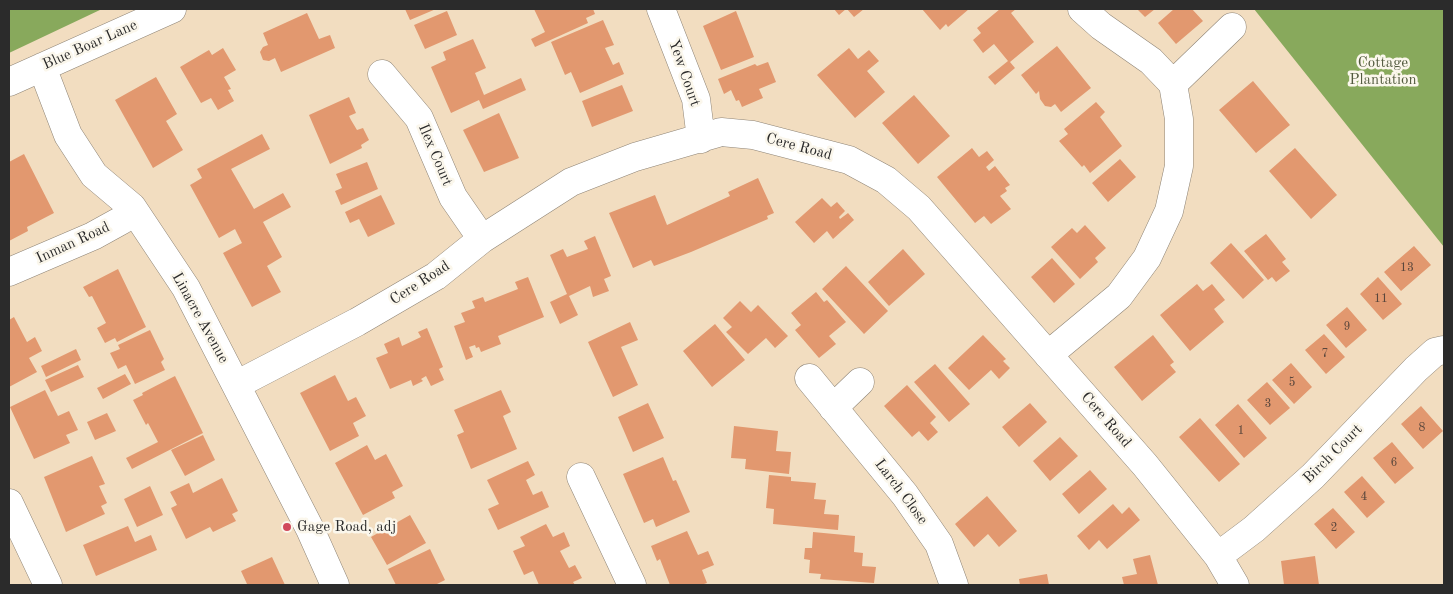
<!DOCTYPE html>
<style>
body{margin:0}
#map{position:relative;width:1453px;height:594px;overflow:hidden;background:#f2ddc0;font-family:"Old Standard TT",serif}
canvas{display:block}
.frame{position:absolute;inset:0;border:10px solid #2b2b2b;pointer-events:none}
</style>
<div id="map">
<canvas width="1453" height="594"></canvas>
<div class="frame"></div>
</div>
<script>
const g = document.querySelector('canvas').getContext('2d');
g.lineJoin = 'round';
function paint(path, color) {
  g.fillStyle = color;
  g.fill(path, 'evenodd');
}
function poly(rows) {
  const path = new Path2D();
  for (const r of rows) {
    path.moveTo(r[0], r[1]);
    for (let i = 2; i < r.length; i += 2) path.lineTo(r[i], r[i + 1]);
  }
  return path;
}
function stroke(path, color, width, dash) {
  g.strokeStyle = color;
  g.lineWidth = width;
  g.lineCap = dash ? 'butt' : 'round';
  g.setLineDash(dash || []);
  g.stroke(path);
}
function write(font, color, halo, rows, align = 'center') {
  g.font = font + ' "Old Standard TT",serif';
  g.lineWidth = 5;
  g.setLineDash([]);
  g.textBaseline = 'middle';
  g.strokeStyle = halo;
  g.fillStyle = color;
  for (const [text, x, y, turn = 0] of rows) {
    g.save();
    g.translate(x, y);
    g.rotate((+turn || 0) * Math.PI / 180);
    g.textAlign = isNaN(turn) ? turn : align;
    if (halo) g.strokeText(text, 0, 0);
    g.fillText(text, 0, 0);
    g.restore();
  }
}
const forest = poly([
 [9,9,102,9,9,53],
 [1254,9,1444,9,1444,247]
]);
const building = poly([
 [405,9,436,9,410,20],
 [534,9,593,9,595,14,586,18,588,23,535,47,531,39,545,32],
 [834,9,846,9,839,15],
 [847,9,864,9,854,17],
 [922,9,969,9,948,27,946,24,940,30],
 [1000,9,1016,9,1011,13,1034,42,1010,62,1015,68,995,85,988,77,1008,61,994,44,983,53,973,40,981,33,977,28],
 [1137,9,1155,9,1145,17],
 [1174,9,1192,9,1203,21,1176,44,1158,23],
 [447,11,457,35,425,49,414,25],
 [736,11,754,57,721,70,703,26],
 [307,13,319,39,330,35,335,48,281,72,275,58,269,61,263,60,260,52,263,47,268,45,263,33],
 [603,20,614,45,605,48,613,65,619,62,624,74,580,93,571,72,565,75,551,42],
 [473,39,486,68,475,73,484,95,521,78,526,90,483,109,479,100,451,113,431,67,446,60,443,52],
 [1057,46,1091,88,1061,112,1055,104,1051,107,1045,106,1040,99,1039,91,1036,94,1021,75],
 [223,48,236,70,224,77,231,89,228,90,234,101,218,110,211,98,201,103,180,67,209,50,212,55],
 [849,48,858,59,869,50,879,61,867,71,885,92,855,118,817,75],
 [768,62,776,82,759,89,763,98,742,107,739,100,736,101,731,90,724,94,718,79,755,64,757,66],
 [156,77,177,114,166,121,183,150,153,168,115,100],
 [1253,81,1290,125,1256,153,1219,110],
 [622,85,633,111,592,127,582,101],
 [914,95,950,136,918,164,882,123],
 [349,97,356,113,349,116,351,120,357,130,363,128,369,140,361,145,362,148,330,164,309,115],
 [1096,102,1105,112,1100,117,1122,146,1090,173,1084,165,1082,167,1059,141,1068,134,1064,129],
 [499,113,519,158,484,172,463,130],
 [262,134,270,149,231,169,254,209,283,193,291,207,263,222,282,257,267,266,281,292,252,307,223,253,242,243,235,229,219,238,190,185,202,178,197,169],
 [972,148,979,157,987,151,994,160,986,167,989,171,995,166,1010,185,1005,188,1007,191,1000,196,1011,209,991,224,984,216,975,223,937,177],
 [1295,148,1337,195,1311,219,1269,171],
 [24,154,54,213,27,227,28,231,9,241,9,162],
 [1120,159,1136,177,1108,202,1092,183],
 [367,162,378,189,341,205,335,191,342,188,336,174],
 [758,178,774,213,767,216,768,219,691,252,654,266,651,260,633,268,609,213,655,195,667,225,730,196,728,192],
 [381,195,395,224,368,237,359,219,350,223,345,212],
 [822,198,831,207,837,202,845,211,839,217,840,219,848,213,854,220,833,239,827,231,814,243,795,222],
 [1085,225,1106,248,1095,258,1098,262,1080,279,1051,247,1072,228,1077,233],
 [1266,234,1286,259,1282,262,1290,271,1276,282,1272,277,1268,280,1244,251],
 [595,236,611,276,604,279,609,291,593,297,590,286,569,296,578,315,560,324,550,302,567,294,550,255,563,249,567,257,588,249,584,241],
 [1231,243,1264,280,1243,299,1210,263],
 [1414,246,1431,265,1401,291,1384,272],
 [903,249,925,274,889,306,868,282],
 [1052,258,1075,284,1054,303,1031,277],
 [846,266,888,311,864,334,822,289],
 [118,269,146,327,117,342,115,338,105,343,97,328,106,323,92,296,89,297,83,287],
 [528,277,544,317,498,336,501,344,481,352,479,347,476,348,475,345,469,347,473,357,466,360,454,326,465,322,461,313,475,308,472,301,483,297,485,302,518,289,515,282],
 [1378,277,1402,304,1383,320,1360,294],
 [1197,284,1203,291,1212,284,1225,300,1214,309,1224,322,1190,351,1160,315],
 [816,292,824,302,827,300,846,322,829,336,836,344,819,358,795,330,801,325,791,313],
 [740,301,751,312,758,305,788,336,775,348,766,338,748,354,726,332,732,327,723,318],
 [1347,307,1367,330,1346,348,1326,325],
 [14,317,27,342,35,337,42,351,29,358,37,372,9,387,9,320],
 [630,322,638,340,621,347,638,385,613,397,588,342],
 [715,324,745,360,712,387,683,351],
 [427,328,443,367,439,369,444,380,431,386,426,376,421,379,423,381,413,386,411,380,390,389,376,358,388,353,384,344,399,337,402,346,421,337,418,332],
 [150,330,164,359,161,362,165,370,135,384,126,365,118,369,110,353,120,349,118,345],
 [1324,334,1345,357,1326,374,1305,350],
 [983,335,1006,359,1003,361,1010,368,999,379,991,370,969,390,948,368],
 [1153,335,1174,362,1170,365,1176,372,1142,401,1114,367],
 [76,349,81,360,46,377,41,366],
 [1291,363,1312,387,1294,404,1272,380],
 [935,364,970,404,949,422,914,382],
 [78,365,84,377,51,392,45,380],
 [125,374,131,384,103,399,97,388],
 [335,375,348,401,356,397,366,416,353,423,359,436,330,451,300,393],
 [175,376,203,433,132,469,126,458,158,442,148,423,146,425,133,400,143,395,142,393],
 [1267,382,1290,408,1270,425,1247,400],
 [907,385,936,417,930,423,938,432,928,441,919,431,912,437,884,406],
 [45,390,58,416,69,411,78,430,66,435,70,443,34,459,10,407],
 [501,390,511,412,503,416,517,449,471,469,457,435,464,432,454,410],
 [648,403,664,438,633,452,618,417],
 [1030,403,1047,422,1019,447,1002,427],
 [1238,404,1267,438,1244,458,1215,425],
 [1421,406,1443,431,1423,449,1401,424],
 [107,413,116,431,95,440,87,422],
 [1200,418,1240,464,1219,482,1179,437],
 [734,426,778,431,776,451,791,452,789,474,745,469,746,459,731,458],
 [203,435,215,460,185,476,171,450],
 [1060,437,1078,456,1050,481,1033,461],
 [1392,442,1414,468,1395,484,1373,458],
 [367,445,375,460,386,454,403,486,392,492,395,498,363,515,335,463],
 [92,456,105,484,99,486,107,503,101,506,105,514,66,532,44,477],
 [663,457,673,481,676,480,690,512,656,527,653,519,644,523,623,474],
 [528,461,535,475,526,480,533,495,542,491,549,507,498,530,488,509,499,504,487,480],
 [1090,470,1107,489,1079,514,1062,494],
 [769,475,791,477,791,481,816,483,814,499,826,500,824,514,839,515,838,530,773,524,774,509,766,508],
 [1362,476,1385,502,1367,518,1344,492],
 [222,478,238,511,232,514,236,521,213,532,210,527,186,539,171,508,177,505,170,492,189,483,193,493],
 [150,486,163,515,137,527,124,499],
 [987,496,1017,531,999,547,988,534,974,547,955,524],
 [1113,504,1122,514,1129,507,1140,520,1107,549,1099,540,1089,550,1077,536],
 [1333,508,1355,532,1336,549,1314,524],
 [410,515,426,543,387,565,371,537],
 [546,524,553,537,564,532,570,546,560,551,569,568,575,565,582,578,573,582,575,585,539,585,533,571,524,575,513,551,525,546,520,537],
 [128,526,135,542,151,535,157,550,96,576,83,545],
 [687,531,698,555,708,551,714,565,702,570,707,583,701,585,670,585,660,559,657,561,651,546],
 [813,532,855,536,854,552,863,553,862,566,876,567,874,583,820,579,821,574,809,573,810,560,804,559,805,548,812,548],
 [430,549,445,580,435,585,396,585,388,569],
 [1150,555,1158,585,1124,585,1122,577,1137,574,1133,559],
 [1315,556,1319,585,1284,585,1281,561],
 [272,557,285,585,244,585,247,584,241,571],
 [1047,574,1049,585,1020,585,1019,579]
]);
const minor = poly([
 [661,9,696,99,701,139],
 [42,67,68,135,94,175,132,207,186,288,310,529,335,585],
 [382,74,419,118,453,197,482,239],
 [9,82,172,9],
 [1173,84,1232,27],
 [9,272,93,236,122,220,132,207],
 [1048,355,1119,296,1147,258,1169,211,1179,166,1179,119,1173,84,1151,61,1101,26,1082,9],
 [809,378,905,495,939,544,954,585],
 [236,385,357,322,436,276,482,239,571,182,635,157,721,132,753,135,849,160,886,180,919,208,1145,465,1218,556,1235,585],
 [833,408,860,382],
 [581,477,632,585],
 [9,503,48,585],
 [1218,556,1254,529,1313,476,1416,369,1435,352,1444,350]
]);
const markers = [
 [287,527,5,"#d1495b"]
];
const numberNames = [
 ["13",1407,268],
 ["11",1381,299],
 ["9",1347,327],
 ["7",1325,354],
 ["5",1292,383],
 ["3",1268,404],
 ["8",1422,428],
 ["1",1241,431],
 ["6",1394,463],
 ["4",1364,497],
 ["2",1334,528]
];
const streetNames = [
 ["Blue Boar Lane",90,45,-24],
 ["Yew Court",684,73,71],
 ["Cere Road",799,147,15],
 ["Ilex Court",435,155,67],
 ["Inman Road",73,243,-25],
 ["Cere Road",420,283,-33],
 ["Linacre Avenue",200,318,61],
 ["Cere Road",1106,420,49],
 ["Birch Court",1333,454,-45],
 ["Larch Close",901,492,53]
];
const parkNames = [
 ["Cottage",1383,63],
 ["Plantation",1383,80]
];
const poiNames = [
 ["Gage Road, adj",297,527]
];
paint(forest, '#88a95c');
paint(building, '#e2986f');
stroke(minor, '#8e8476', 29);
stroke(minor, '#fff', 28);
for (const [x, y, r, color] of markers) {
  const dot = new Path2D();
  dot.arc(x, y, r, 0, 2 * Math.PI);
  g.fillStyle = color;
  g.fill(dot);
  stroke(dot, '#fbf7ec', 2);
}
write('12px', '#59463c', null, numberNames);
write('15px', '#2b2b2b', '#fbf7ec', streetNames);
write('15px', '#51593d', '#fbf7ec', parkNames);
write('15px', '#2b2b2b', '#fbf7ec', poiNames, 'left');
</script>
